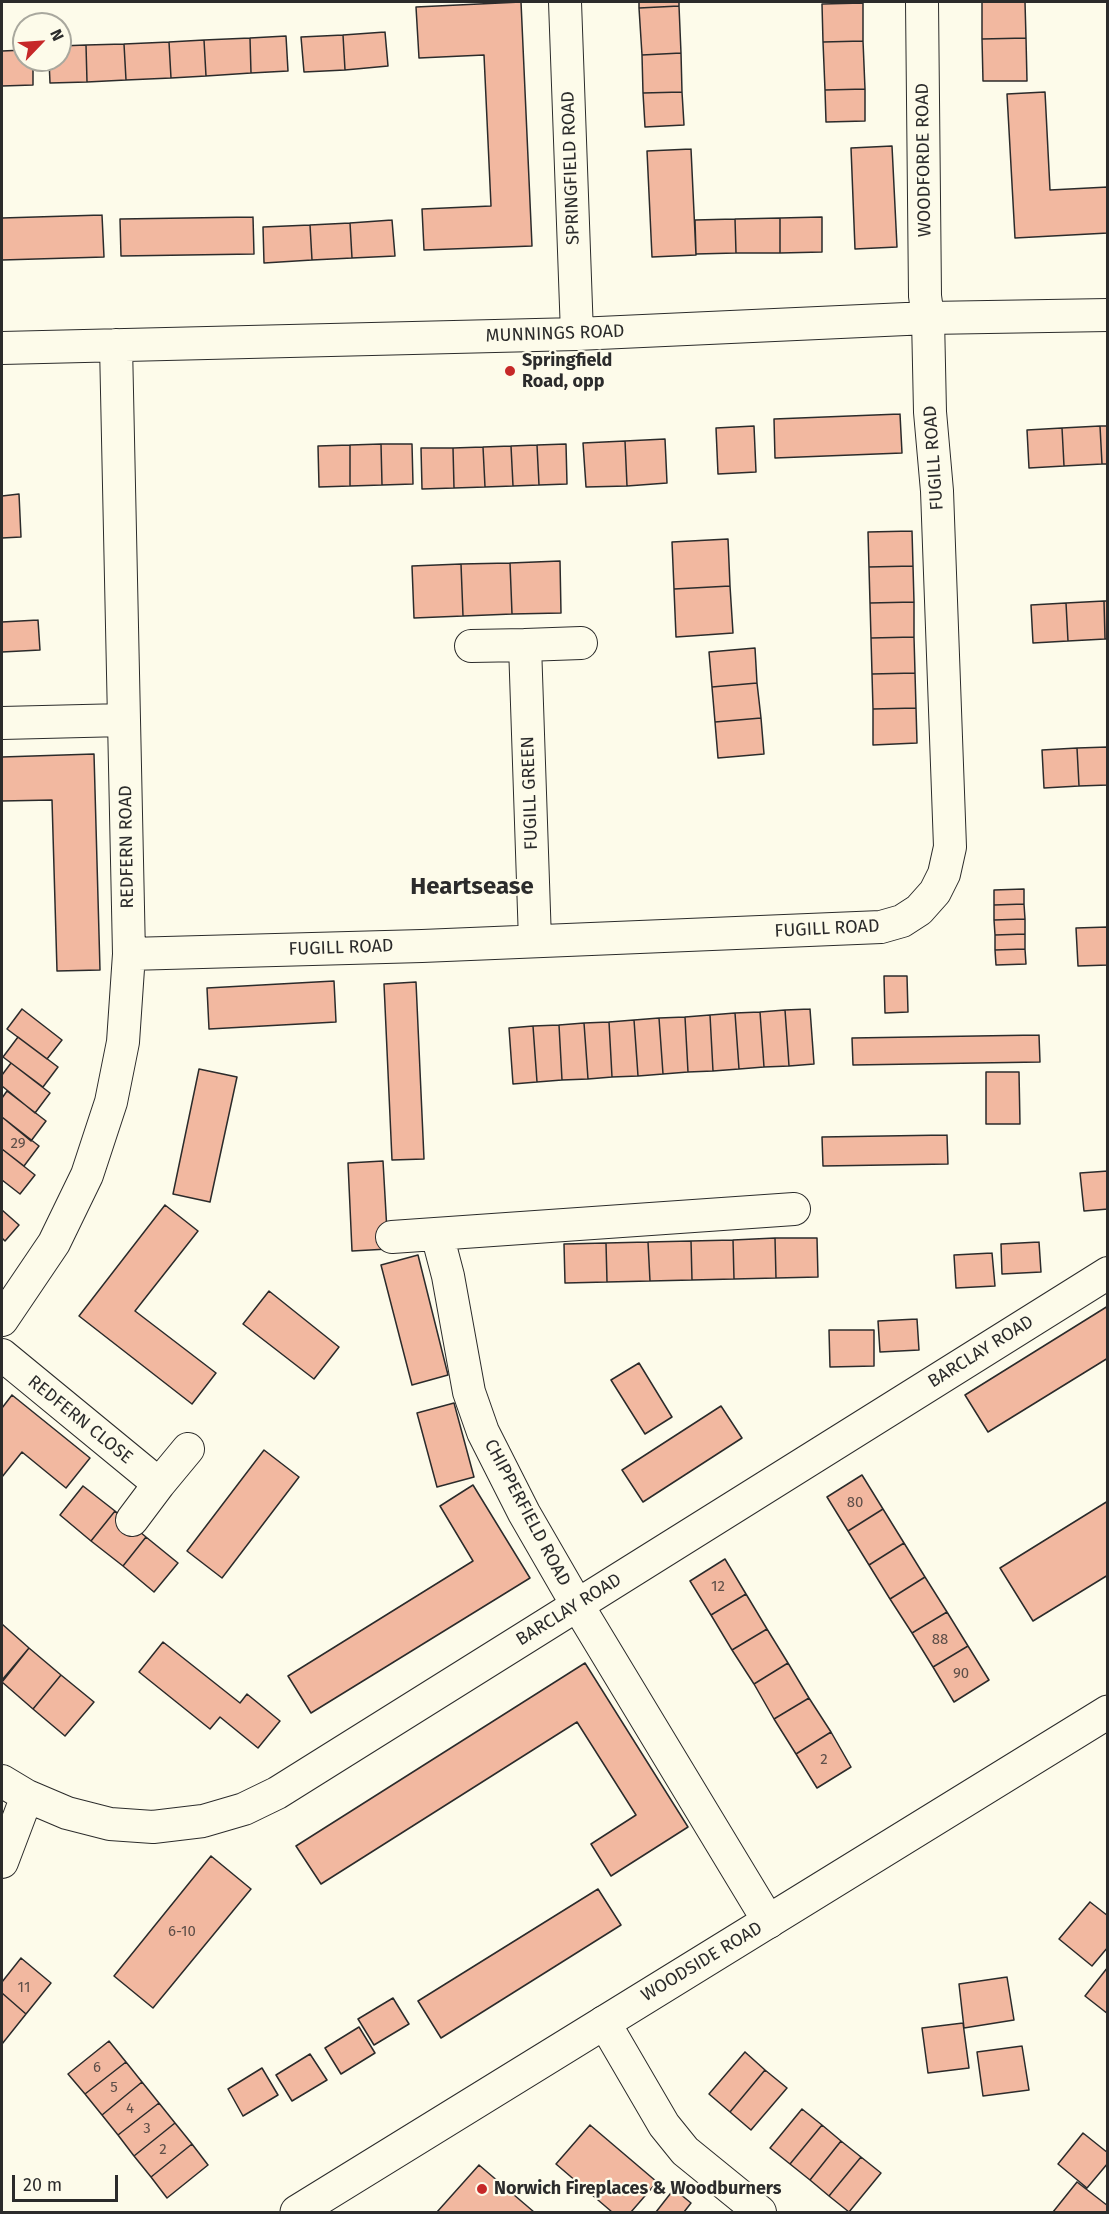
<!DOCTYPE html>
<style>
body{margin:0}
#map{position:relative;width:1109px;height:2214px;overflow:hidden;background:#fdfbea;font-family:"Fira Sans",sans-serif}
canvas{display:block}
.frame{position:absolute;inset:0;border:3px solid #2b2b2b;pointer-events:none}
.north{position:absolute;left:12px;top:12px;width:60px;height:60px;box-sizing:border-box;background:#fdfbea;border:2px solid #a9a89e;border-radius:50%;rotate:65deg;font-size:16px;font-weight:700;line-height:24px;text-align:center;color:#2b2b2b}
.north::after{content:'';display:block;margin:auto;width:21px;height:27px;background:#c62828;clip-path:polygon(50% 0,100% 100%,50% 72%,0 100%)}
.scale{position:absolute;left:12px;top:2175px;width:106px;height:27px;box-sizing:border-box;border:3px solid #2b2b2b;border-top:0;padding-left:8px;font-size:18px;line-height:21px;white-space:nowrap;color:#2b2b2b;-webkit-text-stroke:4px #fdfbea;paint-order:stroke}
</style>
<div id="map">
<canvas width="1109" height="2214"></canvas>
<div class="frame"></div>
<div class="north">N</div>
<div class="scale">20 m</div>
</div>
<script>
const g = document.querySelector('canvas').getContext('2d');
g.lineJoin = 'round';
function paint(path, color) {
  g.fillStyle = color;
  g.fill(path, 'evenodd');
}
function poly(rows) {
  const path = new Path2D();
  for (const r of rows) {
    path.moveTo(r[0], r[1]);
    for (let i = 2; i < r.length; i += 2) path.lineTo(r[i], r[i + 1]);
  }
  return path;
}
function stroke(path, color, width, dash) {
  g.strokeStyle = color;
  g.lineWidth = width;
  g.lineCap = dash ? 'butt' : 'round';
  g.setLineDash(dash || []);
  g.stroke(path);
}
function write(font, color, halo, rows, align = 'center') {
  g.font = font + ' "Fira Sans",sans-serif';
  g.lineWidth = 4.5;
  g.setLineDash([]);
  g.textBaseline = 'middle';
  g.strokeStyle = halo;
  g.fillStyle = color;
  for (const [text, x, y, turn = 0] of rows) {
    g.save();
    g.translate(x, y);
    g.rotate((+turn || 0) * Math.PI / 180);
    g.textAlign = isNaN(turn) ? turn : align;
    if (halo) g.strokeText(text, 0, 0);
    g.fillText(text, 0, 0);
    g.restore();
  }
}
const building = poly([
 [521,2,532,246,424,250,422,209,491,206,484,55,419,58,416,7,521,2],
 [639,2,679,2,679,6,639,8,639,2],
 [982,2,1025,2,1026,38,982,39,982,2],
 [863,3,863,41,823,42,822,4,863,3],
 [679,6,681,53,642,55,639,8,679,6],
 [385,32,388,66,345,70,343,35,385,32],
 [343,35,345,70,304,72,301,37,343,35],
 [286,36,288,71,251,73,250,38,286,36],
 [250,38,251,73,206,76,204,40,250,38],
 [1026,38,1027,81,983,81,982,39,1026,38],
 [204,40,206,76,171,78,169,42,204,40],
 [863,41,865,89,825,90,823,42,863,41],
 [169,42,171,78,126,80,124,44,169,42],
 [124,44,126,80,87,82,86,45,124,44],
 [86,45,87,82,50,83,49,60,60,60,60,46,86,45],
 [24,50,24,60,33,60,33,85,2,86,2,51,24,50],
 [681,53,682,92,643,93,642,55,681,53],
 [865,89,865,121,826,122,825,90,865,89],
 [682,92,684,125,645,127,643,93,682,92],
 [1045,92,1050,190,1108,187,1108,233,1015,238,1007,94,1045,92],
 [892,146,897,247,855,249,851,148,892,146],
 [691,149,696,255,652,257,647,151,691,149],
 [102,215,104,257,2,260,2,218,102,215],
 [253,217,254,254,121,256,120,219,253,217],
 [822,217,822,252,780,253,780,218,822,217],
 [780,218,780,253,736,253,735,219,780,218],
 [735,219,736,253,696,254,695,220,735,219],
 [392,220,395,256,352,258,350,223,392,220],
 [350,223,352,258,312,260,310,225,350,223],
 [310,225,312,260,264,263,263,227,310,225],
 [900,414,902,453,775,458,774,419,900,414],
 [754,426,756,472,718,474,716,428,754,426],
 [1100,426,1102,464,1064,466,1062,428,1100,426],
 [1100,426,1108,426,1108,464,1102,464,1100,426],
 [1062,428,1064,466,1029,468,1027,430,1062,428],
 [665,439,667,483,627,486,625,441,665,439],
 [625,441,627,486,586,487,583,443,625,441],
 [381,444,382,485,350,486,350,445,381,444],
 [381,444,412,444,413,484,382,485,381,444],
 [566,444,567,484,539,485,537,445,566,444],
 [350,445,350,486,319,487,318,446,350,445],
 [537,445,539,485,513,486,511,446,537,445],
 [511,446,513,486,485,487,483,447,511,446],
 [483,447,485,487,454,488,453,448,483,447],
 [421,448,453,448,454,488,422,489,421,448],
 [19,494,21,537,2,538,2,496,19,494],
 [912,531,913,566,869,567,868,532,912,531],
 [728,539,730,586,674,589,672,542,728,539],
 [560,561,561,613,512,614,510,563,560,561],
 [510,563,512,614,463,616,461,564,510,563],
 [461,564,463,616,414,618,412,566,461,564],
 [913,566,914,602,870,603,869,567,913,566],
 [730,586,733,633,676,637,674,589,730,586],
 [1104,601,1108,601,1108,639,1105,639,1104,601],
 [1104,601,1105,639,1068,641,1066,603,1104,601],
 [914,602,914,637,871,638,870,603,914,602],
 [1066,603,1068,641,1033,643,1031,605,1066,603],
 [38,620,40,650,2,652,2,622,38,620],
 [914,637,915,673,872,674,871,638,914,637],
 [755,648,757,683,712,687,709,652,755,648],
 [915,673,916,708,873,709,872,674,915,673],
 [757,683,761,718,715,722,712,687,757,683],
 [916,708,917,743,873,745,873,709,916,708],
 [761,718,764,754,718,758,715,722,761,718],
 [1108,747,1108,785,1079,786,1077,748,1108,747],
 [1077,748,1079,786,1044,788,1042,750,1077,748],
 [94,754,100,970,57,971,52,800,2,801,2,757,94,754],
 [1024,889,1024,904,994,905,994,890,1024,889],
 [1024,904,1025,919,994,920,994,905,1024,904],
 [1025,919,1025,934,995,935,994,920,1025,919],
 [1108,927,1108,965,1078,966,1076,928,1108,927],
 [1025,934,1025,949,995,950,995,935,1025,934],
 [1025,949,1026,964,996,965,995,950,1025,949],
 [884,976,907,976,908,1012,885,1013,884,976],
 [334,981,336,1022,209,1029,207,988,334,981],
 [416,982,424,1159,392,1160,384,984,416,982],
 [22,1009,62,1040,47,1059,7,1029,22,1009],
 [810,1009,814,1064,789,1066,785,1010,810,1009],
 [785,1010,789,1066,764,1067,760,1012,785,1010],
 [760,1012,764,1067,739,1069,735,1013,760,1012],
 [735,1013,739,1069,713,1071,710,1015,735,1013],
 [710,1015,713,1071,688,1072,685,1017,710,1015],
 [685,1017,688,1072,663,1074,659,1018,685,1017],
 [659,1018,663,1074,638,1076,634,1020,659,1018],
 [634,1020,638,1076,612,1077,609,1022,634,1020],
 [609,1022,612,1077,588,1079,584,1023,609,1022],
 [584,1023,588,1079,562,1080,559,1025,584,1023],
 [559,1025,562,1080,537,1082,533,1026,559,1025],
 [533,1026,537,1082,513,1084,509,1028,533,1026],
 [1039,1035,1040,1062,853,1065,852,1038,1039,1035],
 [18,1037,58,1067,43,1087,3,1057,18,1037],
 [11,1063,50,1093,35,1113,2,1086,2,1075,11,1063],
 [199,1069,237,1077,210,1202,173,1194,199,1069],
 [986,1072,1019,1072,1020,1124,986,1124,986,1072],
 [7,1091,46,1121,31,1141,2,1117,2,1098,7,1091],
 [2,1117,39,1146,24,1166,2,1149,2,1117],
 [947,1135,948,1164,823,1166,822,1137,947,1135],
 [2,1149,35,1175,20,1194,2,1180,2,1149],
 [383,1161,388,1249,352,1251,348,1163,383,1161],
 [1108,1171,1108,1209,1084,1211,1080,1173,1108,1171],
 [165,1205,198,1231,135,1311,216,1373,192,1404,79,1316,165,1205],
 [2,1210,19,1225,5,1241,2,1238,2,1210],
 [775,1238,817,1238,818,1277,776,1278,775,1238],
 [775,1238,776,1278,734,1279,733,1240,775,1238],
 [733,1240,734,1279,692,1280,691,1241,733,1240],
 [691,1241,692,1280,650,1281,648,1242,691,1241],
 [648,1242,650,1281,607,1282,606,1243,648,1242],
 [1039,1242,1041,1272,1002,1274,1001,1244,1039,1242],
 [606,1243,607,1282,565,1283,564,1244,606,1243],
 [992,1253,995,1286,956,1288,954,1255,992,1253],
 [418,1255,448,1375,412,1385,381,1265,418,1255],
 [269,1291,339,1347,314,1379,243,1324,269,1291],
 [1108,1306,1108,1358,988,1432,965,1395,1108,1306],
 [917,1319,919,1350,880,1352,878,1321,917,1319],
 [829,1330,874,1330,874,1366,830,1367,829,1330],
 [639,1363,672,1417,645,1434,611,1380,639,1363],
 [12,1395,90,1458,66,1488,22,1452,2,1477,2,1408,12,1395],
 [454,1403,474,1477,437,1487,417,1413,454,1403],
 [721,1406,742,1438,643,1502,622,1470,721,1406],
 [264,1450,299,1477,222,1578,187,1551,264,1450],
 [862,1475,883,1509,848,1531,827,1497,862,1475],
 [473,1485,530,1578,311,1713,288,1676,473,1561,440,1506,473,1485],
 [83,1486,115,1511,91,1541,60,1515,83,1486],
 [1108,1501,1108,1575,1033,1621,1000,1568,1108,1501],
 [883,1509,904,1543,869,1565,848,1531,883,1509],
 [115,1511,146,1537,123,1566,91,1541,115,1511],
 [146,1537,178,1563,154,1592,123,1566,146,1537],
 [904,1543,925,1577,890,1599,869,1565,904,1543],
 [725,1559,746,1594,711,1615,690,1581,725,1559],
 [925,1577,947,1612,912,1633,890,1599,925,1577],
 [746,1594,767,1629,732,1650,711,1615,746,1594],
 [947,1612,968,1646,933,1667,912,1633,947,1612],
 [2,1624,29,1648,2,1680,2,1624],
 [767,1629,788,1663,754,1684,732,1650,767,1629],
 [163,1642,240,1703,247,1694,280,1721,258,1748,220,1717,210,1729,139,1672,163,1642],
 [968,1646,989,1680,954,1702,933,1667,968,1646],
 [29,1648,61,1675,33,1709,2,1682,29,1648],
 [585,1663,688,1827,611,1876,591,1844,636,1815,577,1722,321,1884,296,1846,585,1663],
 [788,1663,809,1698,774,1719,754,1684,788,1663],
 [61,1675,94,1702,65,1736,33,1709,61,1675],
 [809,1698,831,1732,796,1754,774,1719,809,1698],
 [831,1732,851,1767,817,1788,796,1754,831,1732],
 [211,1856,251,1889,153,2008,114,1976,211,1856],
 [598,1889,621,1925,441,2038,418,2001,598,1889],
 [1090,1902,1108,1916,1108,1947,1092,1966,1059,1939,1090,1902],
 [21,1958,51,1983,26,2014,2,1993,2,1982,21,1958],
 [1108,1967,1108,2014,1085,1996,1108,1967],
 [1007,1977,1014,2020,964,2028,959,1984,1007,1977],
 [2,1993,26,2014,2,2044,2,1993],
 [393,1998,409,2024,374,2045,358,2019,393,1998],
 [963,2023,969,2068,928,2073,922,2028,963,2023],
 [359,2027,375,2053,341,2074,325,2048,359,2027],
 [109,2041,126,2062,85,2094,68,2074,109,2041],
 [1022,2046,1029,2090,983,2096,977,2052,1022,2046],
 [745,2052,765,2070,730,2112,709,2094,745,2052],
 [310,2054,327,2080,292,2101,276,2075,310,2054],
 [126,2062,142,2082,102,2115,85,2094,126,2062],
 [262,2068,278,2095,243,2116,228,2089,262,2068],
 [765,2070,787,2088,751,2130,730,2112,765,2070],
 [142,2082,159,2103,118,2135,102,2115,142,2082],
 [159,2103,175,2123,134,2156,118,2135,159,2103],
 [802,2109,822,2125,790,2164,770,2148,802,2109],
 [175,2123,192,2144,151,2177,134,2156,175,2123],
 [590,2125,657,2182,631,2212,612,2212,556,2164,590,2125],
 [822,2125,841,2141,810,2180,790,2164,822,2125],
 [1083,2133,1108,2153,1108,2163,1087,2188,1058,2164,1083,2133],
 [841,2141,861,2157,829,2196,810,2180,841,2141],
 [192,2144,208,2165,167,2198,151,2177,192,2144],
 [861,2157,881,2173,849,2212,829,2196,861,2157],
 [479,2165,534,2212,437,2212,479,2165],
 [1077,2182,1108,2206,1107,2212,1053,2212,1077,2182],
 [674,2189,691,2203,684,2212,656,2212,674,2189]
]);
const street = poly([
 [565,2,577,334],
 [2,348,577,334,928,318,1108,315],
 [471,646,525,645],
 [2,723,124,720],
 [535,941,525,645,581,643],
 [129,954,422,946,881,927,902,921,919,910,935,892,944,874,950,847,937,491,930,412,928,318,925,296,922,2],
 [437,1234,448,1276,469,1392,483,1432,524,1513,569,1591,769,1922],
 [392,1237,794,1209],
 [2,1320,54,1243,87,1175,111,1102,123,1042,129,954,116,345],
 [2,1355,159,1484,188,1449],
 [132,1520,159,1484],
 [2,1781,27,1796,67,1813,110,1824,153,1827,203,1821,244,1809,277,1793,1108,1273],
 [2,1862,27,1796],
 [604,2022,664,2125,685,2151,760,2212]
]);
const secondary = poly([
 [297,2212,1108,1712]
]);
const markers = [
 [510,371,6,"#c62828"],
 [482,2189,6,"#c62828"]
];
const numberNames = [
 ["29",18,1144],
 ["80",855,1503],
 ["12",718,1587],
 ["88",940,1640],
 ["90",961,1674],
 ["2",824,1760],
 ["6-10",182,1932],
 ["11",24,1988],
 ["6",97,2068],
 ["5",114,2088],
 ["4",130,2109],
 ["3",147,2129],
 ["2",163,2150]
];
const streetNames = [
 ["WOODFORDE ROAD",924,160,-91],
 ["SPRINGFIELD ROAD",571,168,-92],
 ["MUNNINGS ROAD",555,334,-2],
 ["FUGILL ROAD",934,458,-94],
 ["FUGILL GREEN",530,793,-92],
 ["REDFERN ROAD",127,847,-91],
 ["FUGILL ROAD",827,929,-3],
 ["FUGILL ROAD",341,948,-2],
 ["BARCLAY ROAD",981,1352,-32],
 ["REDFERN CLOSE",80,1420,39],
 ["CHIPPERFIELD ROAD",527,1513,62],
 ["BARCLAY ROAD",569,1610,-32],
 ["WOODSIDE ROAD",702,1962,-31]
];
const poiNames = [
 ["Springfield",522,361],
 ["Road, opp",522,382],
 ["Norwich Fireplaces & Woodburners",494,2189]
];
const districtNames = [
 ["Heartsease",472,887]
];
paint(building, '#f2b8a0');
stroke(building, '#2b2b2b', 1.5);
stroke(street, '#2b2b2b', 34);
stroke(secondary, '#2b2b2b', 35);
stroke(street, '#fdfbea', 32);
stroke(secondary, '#fdfbea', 33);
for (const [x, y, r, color] of markers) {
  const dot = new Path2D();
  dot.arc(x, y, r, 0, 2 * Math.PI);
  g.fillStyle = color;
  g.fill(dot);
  stroke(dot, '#fdfbea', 2);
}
write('15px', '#5d4e48', null, numberNames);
write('18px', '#2b2b2b', '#fdfbea', streetNames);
write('bold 18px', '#2b2b2b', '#fdfbea', poiNames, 'left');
write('bold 24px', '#2b2b2b', '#fdfbea', districtNames);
</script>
